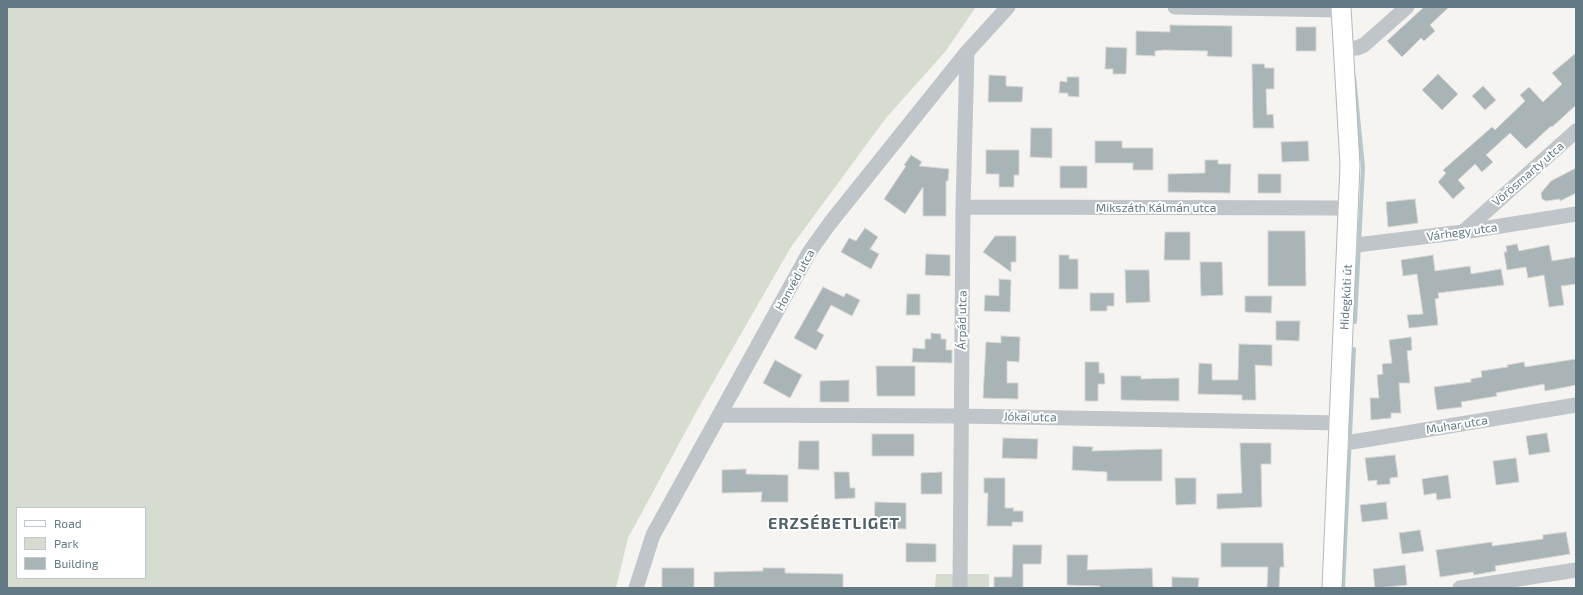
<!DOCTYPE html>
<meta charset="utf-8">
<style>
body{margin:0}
#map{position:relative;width:1583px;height:595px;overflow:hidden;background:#f5f4f0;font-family:"Exo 2",sans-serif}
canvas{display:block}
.frame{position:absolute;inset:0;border:8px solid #617a84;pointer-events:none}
.legend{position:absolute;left:16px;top:507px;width:130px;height:72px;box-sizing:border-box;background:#fff;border:1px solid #c0cace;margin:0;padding:5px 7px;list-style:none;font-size:12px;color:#617a84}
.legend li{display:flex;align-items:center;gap:8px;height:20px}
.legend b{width:20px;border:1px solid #c0cace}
</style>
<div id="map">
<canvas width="1583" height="595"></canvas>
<div class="frame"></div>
<ul class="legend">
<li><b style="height:5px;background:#fff"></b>Road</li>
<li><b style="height:11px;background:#d7dcd1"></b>Park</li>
<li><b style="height:11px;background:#a8b4b6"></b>Building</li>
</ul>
</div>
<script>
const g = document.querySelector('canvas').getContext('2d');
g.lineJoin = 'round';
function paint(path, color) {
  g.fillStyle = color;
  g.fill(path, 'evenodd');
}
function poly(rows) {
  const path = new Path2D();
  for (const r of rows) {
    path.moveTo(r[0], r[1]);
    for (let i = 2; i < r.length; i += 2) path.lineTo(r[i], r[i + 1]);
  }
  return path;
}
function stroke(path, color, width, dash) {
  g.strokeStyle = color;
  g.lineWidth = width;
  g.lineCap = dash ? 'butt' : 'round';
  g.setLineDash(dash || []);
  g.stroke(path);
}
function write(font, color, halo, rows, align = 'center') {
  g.font = font + ' "Exo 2",sans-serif';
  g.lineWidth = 4;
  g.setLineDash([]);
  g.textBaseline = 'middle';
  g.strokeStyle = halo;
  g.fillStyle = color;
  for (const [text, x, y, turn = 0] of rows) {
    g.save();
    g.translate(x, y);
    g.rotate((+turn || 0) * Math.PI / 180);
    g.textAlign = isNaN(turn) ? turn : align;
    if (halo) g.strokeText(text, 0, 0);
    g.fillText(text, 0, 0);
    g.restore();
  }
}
const green = poly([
 [7,7,976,7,945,52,886,118,791,247,700,405,628,538,616,588,7,588],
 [17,508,145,508,145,578,17,578],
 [936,574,989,574,989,588,935,588]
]);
const stream = poly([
 [1354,77,1363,167,1355,322],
 [1343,588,1354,349]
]);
const building = poly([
 [1424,7,1449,7,1430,25,1435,31,1424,41,1421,38,1402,57,1387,41,1424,7],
 [1170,25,1232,26,1232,57,1207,56,1208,51,1164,50,1155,51,1155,56,1136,55,1136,31,1170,32,1170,25],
 [1296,27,1316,27,1316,51,1296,51,1296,27],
 [1106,47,1127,48,1126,74,1113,74,1113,69,1105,69,1106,47],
 [1576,53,1576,105,1552,127,1551,126,1526,149,1510,133,1486,155,1493,162,1482,172,1475,164,1458,180,1465,188,1453,199,1438,182,1446,173,1443,170,1492,127,1495,130,1525,101,1520,95,1529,87,1543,102,1562,84,1552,73,1576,53],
 [1252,64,1264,64,1265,68,1274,68,1274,89,1266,89,1267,115,1273,114,1274,128,1253,128,1252,64],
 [1438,74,1458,94,1442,110,1422,90,1438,74],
 [989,75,1006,76,1006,86,1023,87,1022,102,988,102,989,75],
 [1067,77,1079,77,1079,97,1068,96,1068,93,1059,93,1060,81,1067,82,1067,77],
 [1483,86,1496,100,1485,110,1472,96,1483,86],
 [1031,128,1052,128,1052,158,1030,157,1031,128],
 [1095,141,1122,141,1122,148,1153,148,1153,170,1133,170,1133,163,1095,163,1095,141],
 [1308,141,1309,161,1282,162,1281,142,1308,141],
 [986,150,1019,150,1019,175,1014,175,1014,187,999,187,999,174,986,174,986,150],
 [911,155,922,162,919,166,949,169,948,181,946,181,946,216,923,216,923,187,905,214,884,199,906,166,904,165,911,155],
 [1205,160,1218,160,1218,164,1231,164,1230,193,1168,192,1168,174,1205,173,1205,160],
 [1060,166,1087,166,1087,188,1060,188,1060,166],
 [1576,168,1576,193,1560,201,1560,199,1546,201,1542,199,1541,193,1551,181,1576,168],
 [1258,174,1281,174,1281,193,1258,193,1258,174],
 [1415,199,1418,223,1388,227,1386,202,1415,199],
 [865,228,878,237,870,249,879,254,871,269,841,252,849,238,856,241,865,228],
 [1268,231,1305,231,1306,286,1268,286,1268,231],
 [1165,232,1190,232,1190,260,1164,260,1165,232],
 [995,236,1016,236,1016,262,1011,262,1011,272,983,252,995,236],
 [1517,244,1519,251,1549,245,1552,261,1576,257,1576,284,1561,286,1564,305,1549,307,1544,275,1528,278,1526,267,1507,270,1504,252,1507,252,1506,246,1517,244],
 [926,254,950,255,950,276,925,275,926,254],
 [1059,255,1069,255,1069,259,1078,259,1078,289,1059,289,1059,255],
 [1433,255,1435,271,1470,266,1471,274,1501,269,1504,285,1438,293,1439,298,1435,299,1438,325,1409,328,1407,315,1423,314,1417,274,1403,276,1401,260,1433,255],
 [1200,262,1222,262,1223,295,1201,296,1200,262],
 [1125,270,1149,270,1150,302,1126,303,1125,270],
 [999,279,1011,280,1010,312,984,311,985,295,999,296,999,279],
 [823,287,844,297,846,293,860,300,852,316,831,305,817,331,824,335,816,350,794,338,823,287],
 [1090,293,1114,293,1114,306,1107,306,1107,311,1090,311,1090,293],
 [907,294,920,294,920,315,906,315,907,294],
 [1245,296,1272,296,1271,313,1245,312,1245,296],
 [1276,321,1300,321,1299,341,1276,340,1276,321],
 [931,333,941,334,941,339,946,339,946,350,952,350,952,363,912,362,913,348,925,349,925,339,931,339,931,333],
 [1001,336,1020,337,1019,362,1007,361,1007,383,1018,383,1018,399,983,398,986,342,1001,343,1001,336],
 [1411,337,1412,350,1407,351,1410,383,1399,383,1401,413,1391,413,1391,418,1371,420,1370,398,1379,398,1377,375,1383,374,1382,364,1392,363,1389,340,1411,337],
 [1239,344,1272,345,1272,366,1255,365,1256,400,1242,400,1242,395,1198,394,1199,363,1212,364,1212,380,1238,380,1239,344],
 [1576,359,1576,385,1545,391,1544,384,1496,393,1497,396,1461,402,1462,407,1437,410,1434,387,1471,382,1471,379,1482,377,1481,371,1508,367,1507,365,1524,362,1525,367,1576,359],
 [775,360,802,375,790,398,763,383,775,360],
 [1085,362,1099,362,1099,373,1104,373,1105,384,1098,384,1098,401,1085,401,1085,362],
 [876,366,915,366,915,396,877,396,876,366],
 [1121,376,1141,376,1141,379,1179,378,1179,401,1121,400,1121,376],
 [849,380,849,402,820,402,820,381,849,380],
 [1547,433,1550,452,1529,455,1526,436,1547,433],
 [872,434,914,434,914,456,872,456,872,434],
 [1003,438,1038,439,1037,459,1002,458,1003,438],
 [799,441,819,441,819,470,798,469,799,441],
 [1240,443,1271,443,1271,464,1261,464,1262,507,1217,509,1217,494,1242,493,1240,443],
 [1073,446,1093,447,1092,451,1162,449,1162,481,1107,481,1107,472,1072,470,1073,446],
 [1395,455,1398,477,1390,478,1390,484,1377,485,1377,480,1368,481,1365,458,1395,455],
 [1516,458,1519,482,1496,485,1493,461,1516,458],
 [746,469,746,474,788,475,788,502,761,502,762,492,722,493,722,470,746,469],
 [834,472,849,472,850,488,855,488,855,498,835,499,834,472],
 [942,472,942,494,921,494,921,473,942,472],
 [1448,475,1451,498,1437,500,1436,493,1424,495,1422,479,1448,475],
 [984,478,1005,478,1005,508,1014,508,1013,511,1023,511,1023,522,1012,522,1012,526,987,526,988,493,984,493,984,478],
 [1175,478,1196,478,1196,504,1176,505,1175,478],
 [875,502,906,503,906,529,874,528,875,502],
 [1386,502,1388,519,1362,522,1360,505,1386,502],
 [1420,530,1424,551,1402,554,1399,533,1420,530],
 [1566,532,1570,554,1495,566,1496,571,1474,575,1473,572,1440,577,1436,550,1492,542,1492,546,1543,539,1543,535,1566,532],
 [906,543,936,544,936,562,906,562,906,543],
 [1221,543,1283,543,1284,567,1280,567,1279,588,1267,588,1268,567,1221,567,1221,543],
 [1013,545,1042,545,1041,564,1023,564,1023,588,994,588,994,577,1012,577,1013,545],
 [1067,555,1088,555,1087,570,1152,568,1153,588,1099,588,1100,586,1067,585,1067,555],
 [1405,565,1407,585,1375,588,1373,569,1405,565],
 [662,568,694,568,694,588,662,588,662,568],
 [763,568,785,568,785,573,843,574,843,588,714,588,714,572,763,571,763,568],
 [1172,577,1199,578,1198,588,1172,588,1172,577]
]);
const minor = poly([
 [1175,7,1341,10],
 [1344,48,1357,48,1364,45,1407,7],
 [963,207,1349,208],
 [1463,232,1576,131],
 [1348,246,1463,232,1576,214],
 [721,415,961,416,1340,423],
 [1339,442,1352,442,1576,405],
 [636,588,653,535,810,251,830,223,967,52,1008,7],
 [960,588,963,207,967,52],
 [1460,588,1576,570]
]);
const major = poly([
 [1332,588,1350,165,1341,7]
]);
const streetNames = [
 ["Vörösmarty utca",1528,174,-41],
 ["Mikszáth Kálmán utca",1156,208],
 ["Várhegy utca",1462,232,-8],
 ["Honvéd utca",795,280,-61],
 ["Hidegkúti út",1346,297,-87],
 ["Árpád utca",962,320,-89],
 ["Jókai utca",1030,417,1],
 ["Muhar utca",1457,425,-9]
];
const districtNames = [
 ["ERZSÉBETLIGET",834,524]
];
paint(green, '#d7dcd1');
stroke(stream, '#b7c8ca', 4);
paint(building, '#a8b4b6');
stroke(building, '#d6d5d3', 1);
stroke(major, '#b2b9bc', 21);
stroke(minor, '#bfc5c8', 15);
stroke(major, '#fff', 19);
write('12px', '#617a84', '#fff', streetNames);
g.letterSpacing = '1px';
write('bold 16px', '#506268', '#fff', districtNames);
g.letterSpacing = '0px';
</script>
